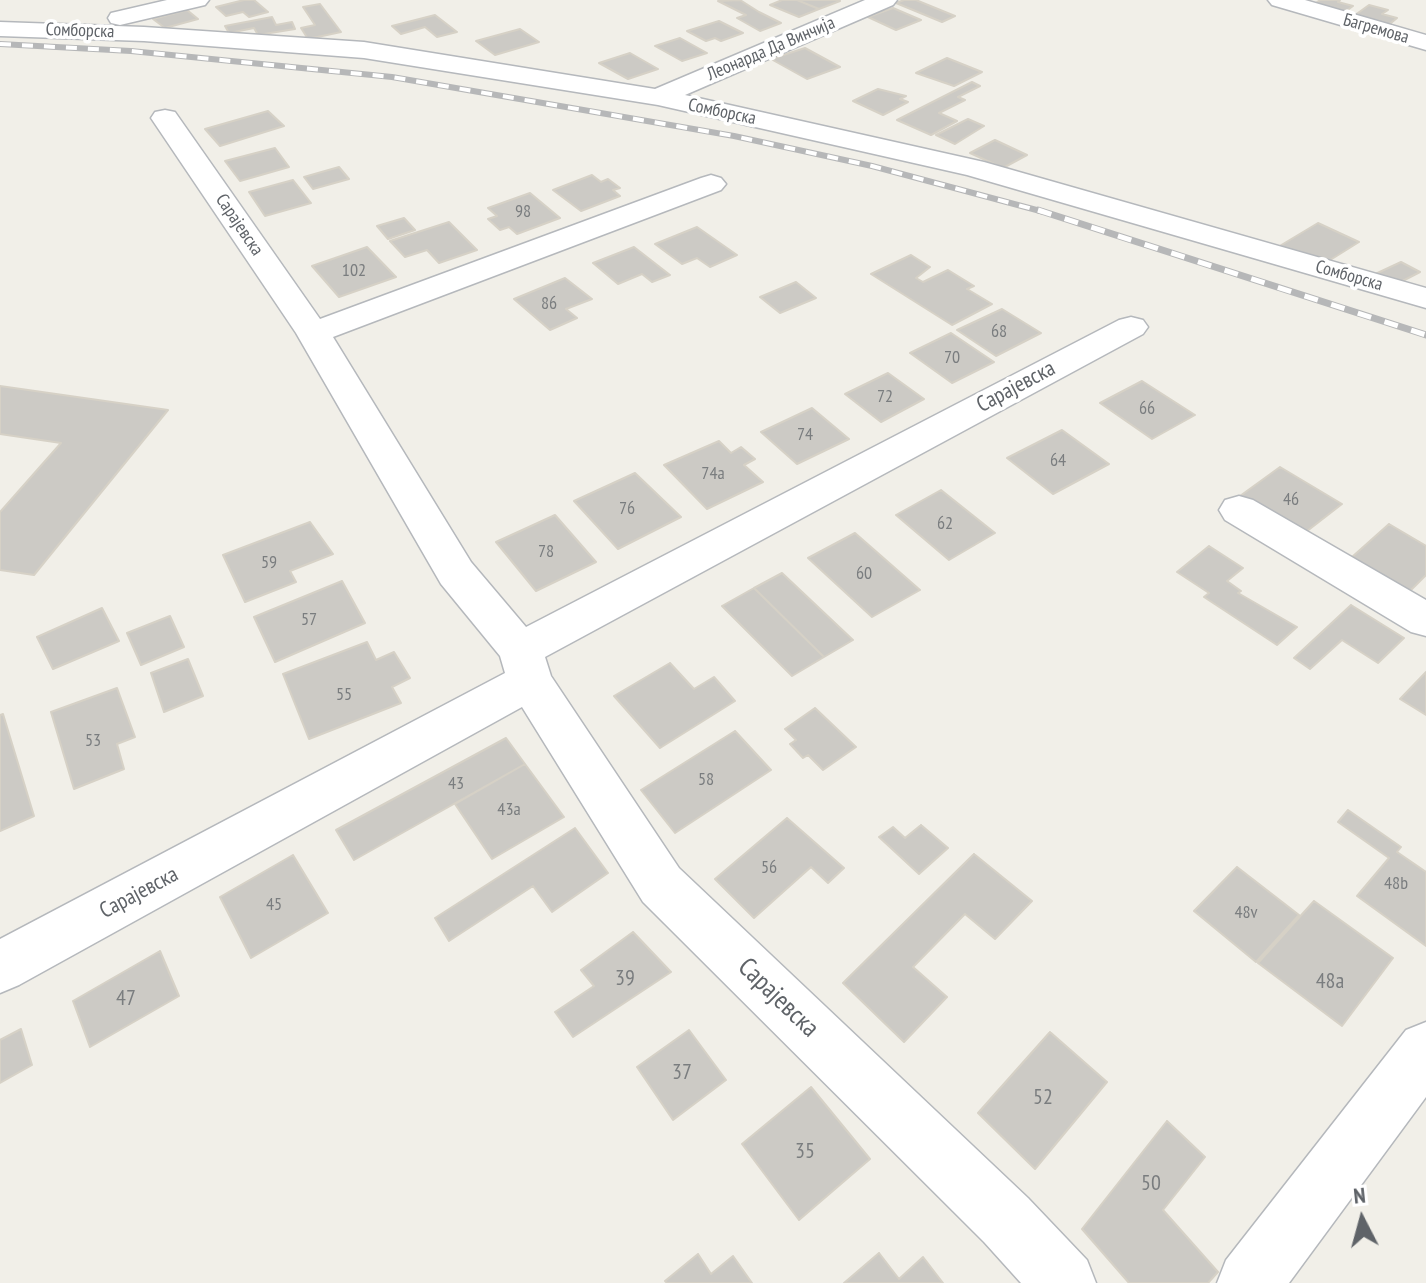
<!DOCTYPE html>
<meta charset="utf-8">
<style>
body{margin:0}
#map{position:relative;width:1426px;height:1283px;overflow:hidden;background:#f1efe8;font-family:"PT Sans Narrow",sans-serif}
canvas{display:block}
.north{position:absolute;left:1322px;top:1179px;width:80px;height:80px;-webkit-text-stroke:6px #fff;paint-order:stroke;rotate:354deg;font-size:22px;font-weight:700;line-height:32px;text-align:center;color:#5f6368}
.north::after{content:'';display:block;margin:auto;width:28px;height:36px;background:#5f6368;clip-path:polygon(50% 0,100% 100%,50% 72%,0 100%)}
</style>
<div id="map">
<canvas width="1426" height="1283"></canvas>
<div class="north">N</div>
</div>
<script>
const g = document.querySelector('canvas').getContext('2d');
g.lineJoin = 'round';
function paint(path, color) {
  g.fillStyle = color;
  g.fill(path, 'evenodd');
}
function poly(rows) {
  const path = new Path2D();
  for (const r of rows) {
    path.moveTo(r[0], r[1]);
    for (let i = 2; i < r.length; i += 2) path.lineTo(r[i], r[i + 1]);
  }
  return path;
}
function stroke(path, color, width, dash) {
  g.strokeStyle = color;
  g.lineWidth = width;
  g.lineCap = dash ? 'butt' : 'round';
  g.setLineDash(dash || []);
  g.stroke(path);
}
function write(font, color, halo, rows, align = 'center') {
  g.font = font + ' "PT Sans Narrow",sans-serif';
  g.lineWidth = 7;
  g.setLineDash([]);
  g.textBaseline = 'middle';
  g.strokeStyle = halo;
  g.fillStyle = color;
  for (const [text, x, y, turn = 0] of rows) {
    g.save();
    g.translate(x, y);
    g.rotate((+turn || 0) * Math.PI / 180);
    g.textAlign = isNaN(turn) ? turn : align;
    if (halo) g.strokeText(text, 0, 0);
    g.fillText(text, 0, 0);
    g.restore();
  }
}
const building = poly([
 [244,0,254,0,268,12,249,17,243,12,226,16,216,7,244,0],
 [740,0,759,12,781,23,760,31,737,18,746,15,718,1,740,0],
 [782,0,797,0,819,9,799,17,770,5,782,0],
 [797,0,838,0,840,1,819,9,797,0],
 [904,0,916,0,955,16,942,22,896,3,904,0],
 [1320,0,1340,0,1338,2,1353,6,1342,14,1312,6,1320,0],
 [320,4,341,32,308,39,301,28,315,25,303,7,320,4],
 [1369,5,1388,10,1382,14,1397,18,1385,28,1351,18,1369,5],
 [893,8,921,20,896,30,868,17,893,8],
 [187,10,198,19,165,28,153,19,187,10],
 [435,15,457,32,437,37,425,27,401,34,392,26,435,15],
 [272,17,276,25,292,22,295,29,258,35,254,28,229,33,225,26,272,17],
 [719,21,743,33,721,41,715,38,706,41,687,31,719,21],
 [520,29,539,42,495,55,476,41,520,29],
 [680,38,707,53,682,61,655,46,680,38],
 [805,48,840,67,807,79,771,59,805,48],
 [630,53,658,69,628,79,599,63,630,53],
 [947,58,982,72,954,86,916,73,947,58],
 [972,82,980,86,958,97,965,100,939,113,957,121,931,135,897,120,972,82],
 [878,89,906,96,900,99,908,102,883,115,853,101,878,89],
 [268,111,284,126,220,146,205,129,268,111],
 [968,119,984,126,955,144,936,135,968,119],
 [995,140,1027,155,1003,168,970,153,995,140],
 [275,148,289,167,240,181,225,161,275,148],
 [339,167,349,179,313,189,304,177,339,167],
 [592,175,601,182,608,179,620,188,613,190,620,196,581,211,553,190,592,175],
 [293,180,311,203,265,216,249,192,293,180],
 [530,193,560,218,517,234,509,227,500,230,488,219,497,216,488,208,530,193],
 [404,218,415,230,388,239,377,226,404,218],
 [449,222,477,250,439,263,427,250,405,257,390,241,449,222],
 [1318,223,1359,242,1319,267,1278,247,1318,223],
 [697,227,737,255,710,267,697,258,682,264,655,244,697,227],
 [367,247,396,277,339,297,312,266,367,247],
 [634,247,670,275,652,282,642,274,618,284,593,263,634,247],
 [911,255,930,267,916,278,923,282,948,270,974,286,967,289,992,304,952,325,871,274,911,255],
 [1401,262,1420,272,1391,287,1371,276,1401,262],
 [565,278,592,299,566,309,577,318,550,330,514,299,565,278],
 [796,282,816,298,780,313,760,297,796,282],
 [1002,309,1041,333,996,356,957,330,1002,309],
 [951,333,994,362,952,383,910,353,951,333],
 [888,373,924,399,881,422,845,394,888,373],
 [1142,381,1195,415,1152,439,1100,403,1142,381],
 [0,386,168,410,34,575,0,570,0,512,61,443,0,434,0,386],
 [812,408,849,439,797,464,761,432,812,408],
 [1062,430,1109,464,1053,494,1007,458,1062,430],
 [719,441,731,453,741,447,755,459,744,465,763,482,707,509,664,465,719,441],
 [1280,467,1342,504,1302,535,1240,496,1280,467],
 [635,473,681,517,618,549,574,501,635,473],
 [941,490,995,533,949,560,896,515,941,490],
 [555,515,596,562,536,591,496,542,555,515],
 [310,522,333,554,290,571,296,582,245,602,223,555,310,522],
 [1389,524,1426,546,1426,575,1410,591,1352,557,1389,524],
 [855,533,920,590,872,617,808,558,855,533],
 [1209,546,1243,568,1227,581,1241,591,1238,593,1297,627,1277,645,1204,597,1209,593,1177,572,1209,546],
 [782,573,853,640,824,657,754,588,782,573],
 [342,581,365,623,275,662,254,617,342,581],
 [754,588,824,657,792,676,722,606,754,588],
 [1351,605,1404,638,1378,663,1342,640,1310,669,1294,658,1351,605],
 [102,608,119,641,53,669,37,637,102,608],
 [170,616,184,647,141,665,127,633,170,616],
 [367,642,376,660,394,652,410,678,392,687,401,703,309,739,283,674,367,642],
 [188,659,203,696,164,712,151,673,188,659],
 [670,663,694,689,714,677,735,701,660,748,614,696,670,663],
 [1426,672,1426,715,1400,699,1426,672],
 [117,688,135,737,117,744,124,769,74,789,51,712,117,688],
 [815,708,856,747,823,770,808,755,803,758,790,744,796,740,785,729,815,708],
 [3,714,34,816,0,831,0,715,3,714],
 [735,731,771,770,675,833,641,790,735,731],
 [506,738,525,764,354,860,336,830,506,738],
 [525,764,564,817,492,859,455,804,525,764],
 [1348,810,1401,847,1397,852,1426,872,1426,946,1357,896,1389,858,1338,822,1348,810],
 [787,818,844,868,828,883,811,867,754,918,715,879,787,818],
 [921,825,948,848,919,874,879,837,893,827,905,838,921,825],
 [575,828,608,873,552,912,533,886,449,941,435,918,575,828],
 [974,854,1032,901,995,939,965,914,913,967,947,997,904,1042,843,983,974,854],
 [293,855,328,913,251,958,220,897,293,855],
 [1237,867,1299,915,1256,962,1194,911,1237,867],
 [1314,901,1393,958,1342,1026,1258,963,1314,901],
 [633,932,671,972,573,1037,555,1012,594,986,581,970,633,932],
 [160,951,179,996,90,1047,73,1001,160,951],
 [21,1029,32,1065,0,1083,0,1040,21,1029],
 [689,1030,726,1080,673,1120,637,1067,689,1030],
 [1050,1032,1107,1082,1035,1169,978,1113,1050,1032],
 [811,1087,870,1159,799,1220,742,1144,811,1087],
 [1167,1121,1205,1157,1163,1210,1218,1272,1208,1283,1129,1283,1082,1229,1167,1121],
 [879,1253,899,1279,923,1257,943,1283,844,1283,879,1253],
 [698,1254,711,1274,733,1256,752,1283,667,1283,665,1281,698,1254]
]);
const street = poly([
 [167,0,209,0,205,5,120,25,111,23,108,18,111,13,167,0],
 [865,0,897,0,893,5,685,95,984,162,1426,288,1426,308,967,175,658,105,364,58,144,41,0,36,0,22,144,27,364,42,655,89,865,0],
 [1268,0,1305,0,1426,35,1426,50,1272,5,1268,0],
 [165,110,175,112,320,319,701,178,711,175,721,178,726,184,721,190,333,337,471,562,526,627,1119,320,1131,317,1143,320,1148,327,1143,334,545,657,551,676,679,868,1028,1198,1087,1260,1096,1283,1021,1283,984,1242,643,902,522,707,19,985,0,993,0,939,505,673,500,656,441,584,296,333,151,118,155,112,165,110],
 [1239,496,1253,500,1426,600,1426,636,1411,632,1225,520,1219,510,1225,500,1239,496],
 [1426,1022,1426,1097,1289,1283,1217,1283,1226,1260,1406,1030,1426,1022]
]);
const railFar1 = poly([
 [0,44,131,51,392,77,734,136,872,166,1044,212]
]);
const rail = poly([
 [1038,210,1426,335]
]);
const farStreetnames = [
 ["Багремова",1376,29,16],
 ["Сомборска",80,31,2],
 ["Леонарда Да Винчија",771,49,-23],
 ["Сомборска",722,112,12],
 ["Сарајевска",239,225,56],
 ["Сомборска",1349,276,16]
];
const numberNames = [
 ["98",523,212],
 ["102",354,271],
 ["86",549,304],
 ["68",999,332],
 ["70",952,358],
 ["72",885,397],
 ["66",1147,409],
 ["74",805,435],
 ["64",1058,461],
 ["74a",713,474],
 ["46",1291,500],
 ["76",627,509],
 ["62",945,524],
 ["78",546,552],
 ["59",269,563],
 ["60",864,574],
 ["57",309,620],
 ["55",344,695],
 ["53",93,741],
 ["58",706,780],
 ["43",456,784],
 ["43a",509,810],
 ["56",769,868],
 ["48b",1396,884],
 ["45",274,905],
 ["48v",1246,913]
];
const streetNames = [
 ["Сарајевска",1016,387,-28],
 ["Сарајевска",139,893,-28]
];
const nearNumbernames = [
 ["39",625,979],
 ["48a",1330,982],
 ["47",126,999],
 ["37",682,1073],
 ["52",1043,1098],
 ["35",805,1152],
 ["50",1151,1184]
];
const nearStreetnames = [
 ["Сарајевска",778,998,44]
];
paint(building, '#cccac5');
stroke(building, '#d6d1c6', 2);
stroke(street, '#b5b8bc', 3);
paint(street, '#fff');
stroke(railFar1, '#b6b7b8', 6);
stroke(rail, '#b6b7b8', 7);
stroke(railFar1, '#fff', 4, [11]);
stroke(rail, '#fff', 5, [14]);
write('18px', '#5f6368', '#fff', farStreetnames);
write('18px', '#7a7d7f', null, numberNames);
write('22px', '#5f6368', '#fff', streetNames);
write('22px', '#7a7d7f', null, nearNumbernames);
write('26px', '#5f6368', '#fff', nearStreetnames);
</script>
